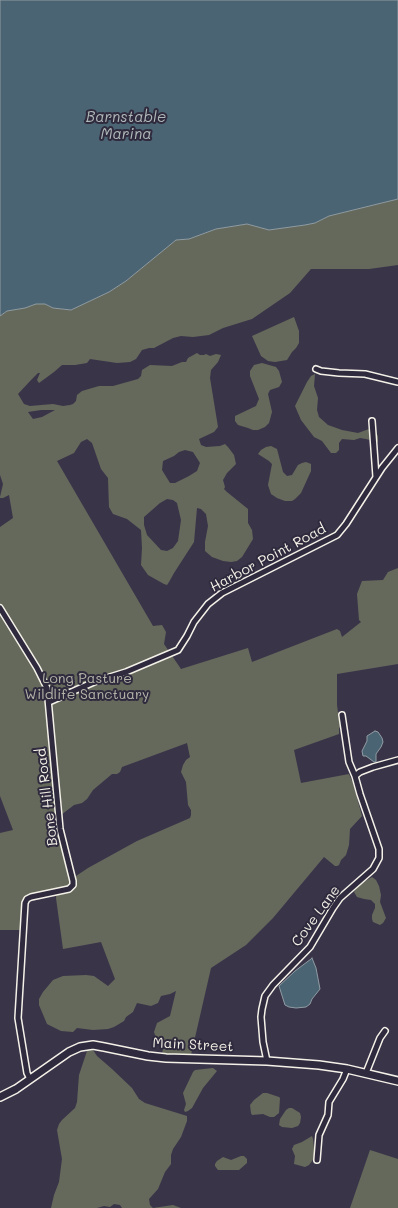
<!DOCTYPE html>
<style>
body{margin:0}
canvas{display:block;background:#3a3449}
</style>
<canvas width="398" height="1208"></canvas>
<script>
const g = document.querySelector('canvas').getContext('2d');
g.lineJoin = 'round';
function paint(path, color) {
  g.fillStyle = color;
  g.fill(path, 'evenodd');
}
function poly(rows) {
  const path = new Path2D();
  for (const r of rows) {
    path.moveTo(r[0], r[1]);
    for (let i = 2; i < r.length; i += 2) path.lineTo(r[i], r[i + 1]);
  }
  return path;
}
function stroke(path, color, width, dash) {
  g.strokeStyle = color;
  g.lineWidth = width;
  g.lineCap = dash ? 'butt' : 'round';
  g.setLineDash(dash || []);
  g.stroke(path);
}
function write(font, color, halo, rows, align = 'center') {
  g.font = font + ' Mali,sans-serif';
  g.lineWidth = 4;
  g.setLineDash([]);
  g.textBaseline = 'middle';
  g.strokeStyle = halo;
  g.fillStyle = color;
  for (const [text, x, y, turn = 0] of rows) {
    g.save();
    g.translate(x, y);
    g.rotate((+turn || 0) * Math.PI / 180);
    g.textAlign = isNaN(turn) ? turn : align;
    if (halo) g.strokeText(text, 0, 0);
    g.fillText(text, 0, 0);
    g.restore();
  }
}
const green = poly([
 [398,199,398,265,369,269,311,269,290,293,252,319,223,328,209,335,193,337,181,336,173,338,154,348,149,348,142,350,136,359,130,362,117,363,90,359,87,363,75,365,62,365,54,372,39,383,37,380,40,373,38,373,31,380,18,394,24,404,30,406,53,404,63,406,70,405,73,404,76,401,77,395,82,391,99,386,113,386,138,379,141,376,142,370,150,365,172,366,182,362,186,362,188,358,197,353,200,355,204,355,206,354,210,356,216,354,221,355,218,362,211,370,210,378,218,427,214,432,199,439,201,445,206,447,220,446,225,444,228,447,234,455,236,464,227,473,223,480,225,487,224,489,227,492,248,509,248,523,252,530,253,539,242,557,237,561,231,562,223,561,212,557,205,551,205,542,208,526,206,514,201,509,197,508,194,542,174,573,169,582,167,585,164,584,148,575,141,565,142,548,141,530,127,519,113,514,109,507,108,478,101,469,92,443,87,439,81,442,74,453,57,461,153,626,162,625,166,632,164,644,181,669,248,648,252,662,337,629,340,631,342,637,361,622,359,620,357,594,362,581,383,580,388,572,398,568,398,664,337,674,337,705,340,727,339,728,339,734,294,750,301,783,349,774,353,783,362,816,350,829,349,845,346,855,341,860,339,865,337,866,335,866,324,857,273,918,246,945,211,968,191,1055,162,1055,163,1048,158,1043,156,1038,154,1032,157,1023,170,1016,176,991,170,994,161,996,158,1003,151,1006,137,1003,133,1012,126,1017,124,1021,114,1027,108,1029,93,1030,77,1028,73,1032,61,1031,47,1024,39,1005,39,999,43,992,53,980,63,976,86,975,94,976,108,986,115,979,101,942,63,949,56,898,57,888,30,894,25,897,23,901,21,930,0,930,0,833,13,830,0,796,0,527,13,518,9,495,3,498,0,498,0,497,3,484,0,475,0,316,7,311,25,308,36,304,45,304,53,308,71,310,109,292,126,281,176,240,189,239,216,229,247,224,269,230,305,225,315,223,329,216],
 [41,410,55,410,42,417,33,419,28,412],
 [185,450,193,452,200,463,197,471,189,476,175,483,170,483,162,470,163,461,174,456,179,452],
 [167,499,173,500,177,503,181,520,178,541,173,548,167,551,161,550,147,535,144,525,144,517,160,503],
 [187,743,190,757,186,760,183,765,181,772,186,782,188,805,191,810,191,815,190,818,137,841,88,868,70,880,55,818,61,815,74,805,82,803,87,799,93,790,112,774,117,774,120,772,122,767],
 [294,317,299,331,299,343,296,348,292,352,287,360,275,362,268,361,261,356,252,336],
 [262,363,276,367,279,371,282,382,279,387,270,390,268,394,272,412,269,423,265,427,258,430,253,430,248,428,238,425,235,421,235,416,256,406,259,399,250,376,250,371,254,365],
 [315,374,314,386,318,398,317,410,319,417,328,425,342,430,358,433,369,429,372,429,375,430,378,436,378,442,366,439,360,438,354,440,342,439,339,443,339,450,336,453,331,453,322,441,314,437,301,420,295,406,307,382,311,376],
 [271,446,277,449,283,472,287,476,292,475,298,465,302,463,306,462,311,464,311,471,301,493,295,499,292,501,285,501,277,498,271,494,268,485,272,464,269,461,258,454,261,450,266,447],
 [372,877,376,880,379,886,381,895,380,902,386,918,383,923,380,925,373,922,372,919,372,915,375,908,375,904,371,900,364,899,357,897,354,892,359,885],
 [91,1047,97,1056,112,1069,132,1088,139,1099,145,1103,187,1116,187,1121,181,1137,173,1149,171,1155,171,1164,165,1172,158,1189,149,1199,150,1205,153,1208,173,1205,181,1208,122,1208,120,1205,114,1204,110,1207,104,1206,97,1208,51,1208,54,1195,59,1182,62,1159,57,1130,59,1124,62,1120,75,1108,77,1102,79,1075,88,1048],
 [213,1068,217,1071,203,1088,192,1108,188,1111,185,1112,184,1110,186,1104,183,1093,193,1072,195,1070],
 [263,1093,267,1093,279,1097,280,1098,279,1113,274,1117,270,1117,263,1114,252,1115,251,1113,250,1105,254,1100],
 [289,1108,292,1108,300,1113,301,1117,300,1123,298,1126,292,1128,282,1127,279,1125,280,1119,286,1110],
 [312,1136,313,1139,315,1157,309,1165,305,1167,294,1164,295,1156,292,1149,294,1145,302,1142],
 [370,1150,398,1159,398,1208,350,1208],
 [241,1156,244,1156,247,1159,247,1163,239,1170,218,1170,215,1166,215,1164,217,1161,223,1157,231,1160]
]);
const water = poly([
 [0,0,398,0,398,199,329,216,315,223,305,225,269,230,247,224,216,229,189,239,176,240,126,281,109,292,71,310,53,308,45,304,36,304,25,308,7,311,0,316,0,0],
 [375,731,378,732,382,738,383,742,381,747,376,754,376,762,374,762,366,756,363,756,362,751,367,741,367,736,375,731],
 [312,958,316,968,320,989,312,999,310,1004,306,1007,296,1008,289,1007,285,1005,279,986,295,971,311,959,312,958]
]);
const minor = poly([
 [316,369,321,371,339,373,365,374,398,382],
 [372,421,376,477],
 [0,608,37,668,47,688,60,829,73,881,73,885,69,889,31,897,27,899,25,903,18,1018,27,1073,30,1079],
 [49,702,94,682,126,672,178,650,187,636,194,622,208,604,222,593,337,535,346,524,382,468,398,448],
 [355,776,360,772,373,767,398,760],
 [267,1061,263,1042,261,1017,262,1009,265,996,273,985,310,947,333,908,340,898,373,869,379,858,379,849,360,794,355,776,349,762,342,715],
 [366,1073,380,1038,385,1031],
 [317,1160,319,1135,328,1115,329,1102,343,1079,347,1069]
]);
const major = poly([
 [0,1097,16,1089,69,1052,80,1047,93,1045,104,1047,148,1056,166,1058,267,1061,319,1065,347,1069,398,1081]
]);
const streetNames = [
 ["Harbor Point Road",268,558,-28],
 ["Bone Hill Road",47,797,-97],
 ["Cove Lane",316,916,-54],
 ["Main Street",193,1045,3]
];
const parkNames = [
 ["Long Pasture",87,679],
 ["Wildlife Sanctuary",87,695]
];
const waterNames = [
 ["Barnstable",126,117],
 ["Marina",126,134]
];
paint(green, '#65695b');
paint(water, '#4b6473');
stroke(water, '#8f9ca2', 1);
stroke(minor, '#f4f1e8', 8);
stroke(major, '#f4f1e8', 10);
stroke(minor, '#2f2a3d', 5);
stroke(major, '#2f2a3d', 7);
write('14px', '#f4f1e8', '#2f2a3d', streetNames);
write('14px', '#b4b4a9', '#2f2a3d', parkNames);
write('italic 15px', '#b0b9b9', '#2f2a3d', waterNames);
</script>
